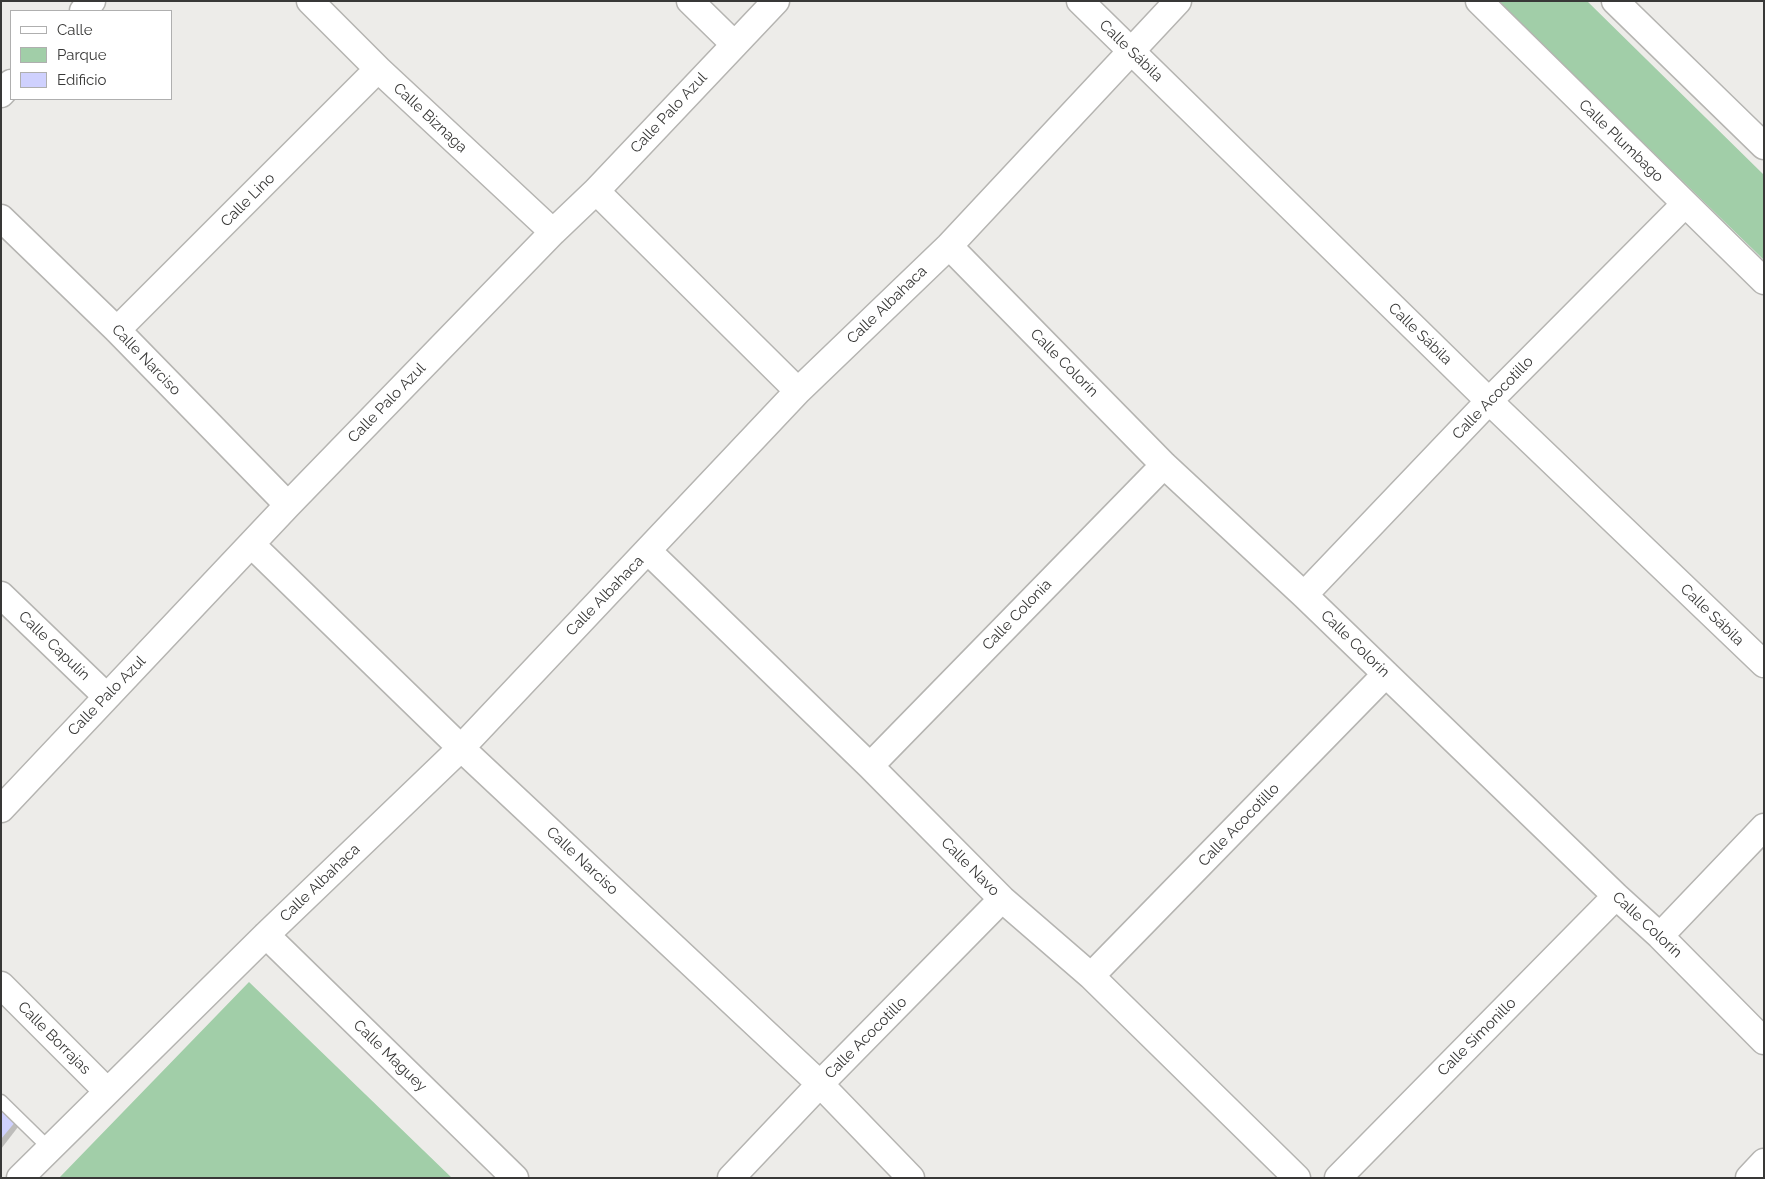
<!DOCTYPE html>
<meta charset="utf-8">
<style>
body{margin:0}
#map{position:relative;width:1765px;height:1179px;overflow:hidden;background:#edece9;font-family:Raleway,sans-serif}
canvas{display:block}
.frame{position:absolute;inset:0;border:2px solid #383837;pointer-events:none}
.legend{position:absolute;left:10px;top:10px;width:162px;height:90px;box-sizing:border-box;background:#fff;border:1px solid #afafaf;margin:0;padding:6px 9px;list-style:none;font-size:15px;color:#383837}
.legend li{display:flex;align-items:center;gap:10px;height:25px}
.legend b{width:25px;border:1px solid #afafaf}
</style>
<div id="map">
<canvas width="1765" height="1179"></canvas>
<div class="frame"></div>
<ul class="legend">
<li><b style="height:6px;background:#fff"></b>Calle</li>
<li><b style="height:14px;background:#a1cea8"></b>Parque</li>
<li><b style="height:14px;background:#cfd1fe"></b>Edificio</li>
</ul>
</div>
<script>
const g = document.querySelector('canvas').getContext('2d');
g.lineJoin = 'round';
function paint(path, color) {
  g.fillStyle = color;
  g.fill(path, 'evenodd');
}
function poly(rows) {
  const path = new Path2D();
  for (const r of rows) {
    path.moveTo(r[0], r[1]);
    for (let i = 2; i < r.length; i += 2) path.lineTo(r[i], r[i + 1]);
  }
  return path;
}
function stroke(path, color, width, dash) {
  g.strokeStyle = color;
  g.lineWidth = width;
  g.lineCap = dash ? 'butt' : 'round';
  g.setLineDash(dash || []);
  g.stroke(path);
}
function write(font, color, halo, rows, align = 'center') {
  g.font = font + ' Raleway,sans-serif';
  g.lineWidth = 5;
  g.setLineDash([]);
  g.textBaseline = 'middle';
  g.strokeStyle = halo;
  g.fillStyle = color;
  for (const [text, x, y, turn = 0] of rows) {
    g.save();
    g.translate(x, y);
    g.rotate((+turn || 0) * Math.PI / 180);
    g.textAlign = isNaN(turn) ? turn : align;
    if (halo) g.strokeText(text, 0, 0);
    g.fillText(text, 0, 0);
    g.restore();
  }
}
const green = poly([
 [1497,1,1587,1,1764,175,1764,260],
 [249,982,452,1178,59,1178]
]);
const shadow = poly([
 [1,1111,15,1121,18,1127,1,1149]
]);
const building = poly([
 [1,1109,16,1121,1,1139]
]);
const service = poly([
 [1,1101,49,1148]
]);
const minor = poly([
 [310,1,378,69,553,232],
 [690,1,734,44],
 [1080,1,1489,401,1764,664],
 [1479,1,1764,281],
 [1615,1,1764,146],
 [83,11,92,1],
 [1,94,11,83],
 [596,191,798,391],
 [1,218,117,330,288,505],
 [949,246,1164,465,1304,595,1616,896,1660,936,1764,1041],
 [117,330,378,69],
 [252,545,461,748,820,1084,911,1178],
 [648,551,870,766,1002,899,1091,976,1297,1178],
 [1,595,106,696],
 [1304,595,1489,401,1685,204],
 [870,766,1164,465],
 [1,809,288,505,553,232,596,191,776,1],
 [266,935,515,1178],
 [1660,936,1764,827],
 [1091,976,1386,674],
 [1,985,107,1091],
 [20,1178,266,935,461,748,798,391,949,246,1178,1],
 [731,1178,820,1084,1002,899],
 [1338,1178,1616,896],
 [1749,1178,1764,1162]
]);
const streetNames = [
 ["Calle Sábila",1131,51,44],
 ["Calle Palo Azul",669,113,-47],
 ["Calle Biznaga",430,118,43],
 ["Calle Plumbago",1621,141,44],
 ["Calle Lino",248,200,-45],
 ["Calle Albahaca",887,305,-44],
 ["Calle Sábila",1420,334,44],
 ["Calle Narciso",146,360,46],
 ["Calle Colorín",1064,363,45],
 ["Calle Acocotillo",1493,398,-46],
 ["Calle Palo Azul",387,403,-46],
 ["Calle Albahaca",605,596,-46],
 ["Calle Colonia",1017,615,-46],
 ["Calle Sábila",1712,615,44],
 ["Calle Colorín",1355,644,44],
 ["Calle Capulín",54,646,44],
 ["Calle Palo Azul",107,696,-46],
 ["Calle Acocotillo",1239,825,-46],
 ["Calle Narciso",582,861,43],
 ["Calle Navo",970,867,45],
 ["Calle Albahaca",320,883,-44],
 ["Calle Colorín",1647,925,43],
 ["Calle Simonillo",1477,1037,-45],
 ["Calle Borrajas",54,1038,45],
 ["Calle Acocotillo",866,1038,-45],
 ["Calle Maguey",390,1056,44]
];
paint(green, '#a1cea8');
paint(shadow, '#0003');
paint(building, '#cfd1fe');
stroke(service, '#b5b4b1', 15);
stroke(minor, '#b5b4b1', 29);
stroke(service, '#fff', 12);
stroke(minor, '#fff', 26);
write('15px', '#383837', '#fff', streetNames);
</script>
